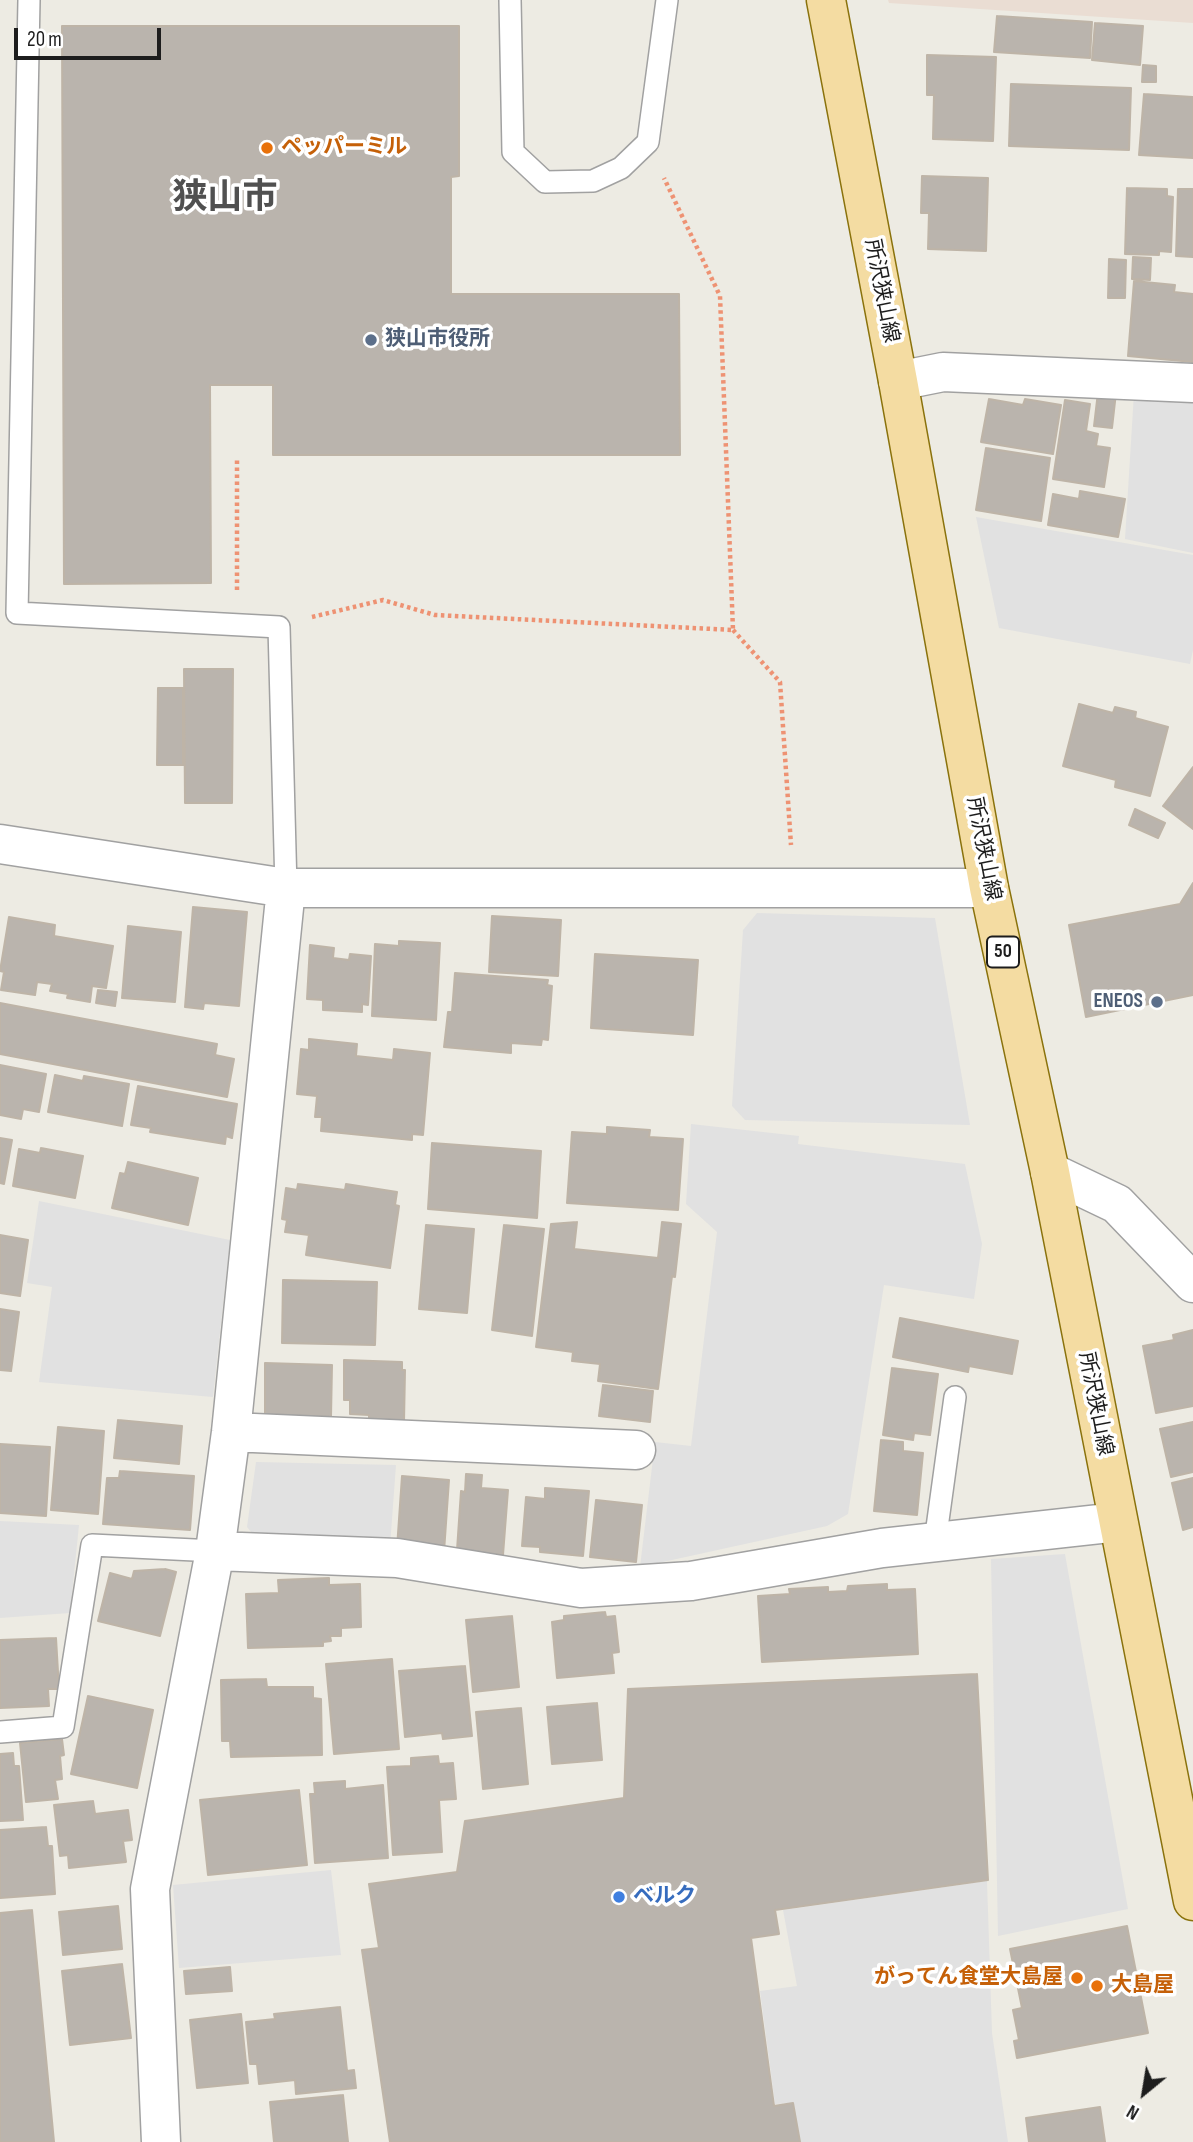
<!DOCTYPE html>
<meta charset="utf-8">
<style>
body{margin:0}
#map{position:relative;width:1193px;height:2142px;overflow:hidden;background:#edebe3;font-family:"Sofia Sans Condensed",sans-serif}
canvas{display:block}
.north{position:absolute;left:1109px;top:2058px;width:70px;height:70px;-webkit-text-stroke:5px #fff;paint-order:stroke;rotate:210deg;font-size:19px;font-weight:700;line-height:28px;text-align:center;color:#1d1d1d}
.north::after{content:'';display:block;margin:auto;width:24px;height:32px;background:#1d1d1d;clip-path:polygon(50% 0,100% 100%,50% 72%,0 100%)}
.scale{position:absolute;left:14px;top:28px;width:147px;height:32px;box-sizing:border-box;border:4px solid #1d1d1d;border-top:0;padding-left:9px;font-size:21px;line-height:24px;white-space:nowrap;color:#1d1d1d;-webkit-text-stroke:5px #fff;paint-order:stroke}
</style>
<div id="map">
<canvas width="1193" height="2142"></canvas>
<div class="north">N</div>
<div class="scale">20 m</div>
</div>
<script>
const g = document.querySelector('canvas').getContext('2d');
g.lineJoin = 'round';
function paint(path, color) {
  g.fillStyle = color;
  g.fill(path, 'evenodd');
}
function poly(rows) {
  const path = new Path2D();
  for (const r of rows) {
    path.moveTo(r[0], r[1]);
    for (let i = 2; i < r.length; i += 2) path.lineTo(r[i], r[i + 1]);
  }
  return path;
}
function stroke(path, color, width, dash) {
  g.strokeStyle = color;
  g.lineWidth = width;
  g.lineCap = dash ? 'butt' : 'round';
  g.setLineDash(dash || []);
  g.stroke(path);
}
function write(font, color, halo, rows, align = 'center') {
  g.font = font + ' "Sofia Sans Condensed","Noto Sans JP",sans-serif';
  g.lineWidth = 7;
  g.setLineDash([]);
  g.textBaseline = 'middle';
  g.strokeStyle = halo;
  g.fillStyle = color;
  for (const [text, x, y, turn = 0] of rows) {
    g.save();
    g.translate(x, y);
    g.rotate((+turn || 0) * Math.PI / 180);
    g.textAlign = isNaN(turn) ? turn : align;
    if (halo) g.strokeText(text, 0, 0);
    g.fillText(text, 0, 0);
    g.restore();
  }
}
const military = poly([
 [888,0,1193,0,1193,23,889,3]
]);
const parking = poly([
 [1134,393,1193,397,1193,553,1125,539],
 [976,517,1193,555,1193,650,1190,664,999,628],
 [757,913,935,918,970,1125,745,1120,732,1106,743,930],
 [691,1124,799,1136,798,1144,965,1164,982,1244,974,1299,884,1285,848,1514,827,1526,640,1567,655,1442,691,1446,717,1232,686,1204],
 [39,1201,230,1240,213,1397,39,1382,52,1287,27,1283],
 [256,1462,396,1465,390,1546,260,1543,247,1527],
 [0,1521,79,1525,70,1613,0,1618],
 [1065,1554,1128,1909,998,1936,991,1559],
 [331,1870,341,1955,179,1968,173,1885],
 [987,1881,992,2033,1008,2142,799,2142,793,2103,775,2104,760,1991,797,1986,783,1910]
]);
const building = poly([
 [997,16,1092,22,1090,58,994,52,997,16],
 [1095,23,1143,26,1140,65,1092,60,1095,23],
 [62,26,459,26,459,176,451,177,451,294,679,294,680,455,273,455,273,385,210,385,211,583,64,584,62,26],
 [927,55,996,57,993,141,933,139,934,95,927,95,927,55],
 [1143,65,1156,66,1156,82,1142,82,1143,65],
 [1011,84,1131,88,1129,150,1009,146,1011,84],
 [1144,94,1193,97,1193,158,1139,155,1144,94],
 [922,176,988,178,986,251,928,249,929,213,921,213,922,176],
 [1127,188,1167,189,1167,196,1173,197,1171,252,1159,251,1159,255,1125,254,1127,188],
 [1178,189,1193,189,1193,257,1176,256,1178,189],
 [1133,257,1151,258,1150,280,1132,279,1133,257],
 [1109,259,1126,260,1125,298,1108,298,1109,259],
 [1134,281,1175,285,1174,292,1193,294,1193,362,1128,356,1134,281],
 [1098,392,1116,393,1112,428,1094,426,1098,392],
 [989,399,1023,405,1025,399,1061,405,1053,454,981,442,989,399],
 [1065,400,1090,404,1086,431,1098,434,1096,446,1110,448,1104,487,1053,479,1065,400],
 [986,448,1050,458,1041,521,976,510,986,448],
 [1080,491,1125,499,1118,537,1048,525,1053,494,1079,499,1080,491],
 [184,669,233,669,232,803,185,803,184,669],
 [158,688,183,688,183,765,157,765,158,688],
 [1079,704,1113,713,1115,707,1136,712,1135,718,1168,727,1150,796,1115,787,1116,780,1063,766,1079,704],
 [1193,767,1193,829,1163,806,1193,767],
 [1135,809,1165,823,1158,838,1129,825,1135,809],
 [1193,883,1193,995,1086,1017,1069,925,1180,904,1193,883],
 [193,907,247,912,239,1006,204,1003,203,1009,185,1007,193,907],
 [492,916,561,920,558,976,489,972,492,916],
 [9,917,55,925,54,936,113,946,106,988,92,986,90,1002,67,998,68,994,50,991,52,984,37,982,35,995,1,990,4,972,0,971,9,917],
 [128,926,181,932,175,1002,122,998,128,926],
 [399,941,440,943,436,1020,372,1016,375,944,399,946,399,941],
 [310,945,334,948,333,958,349,960,350,954,371,956,368,1005,362,1004,362,1012,323,1010,323,1000,307,999,310,945],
 [595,954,698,960,693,1035,591,1028,595,954],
 [455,973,548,980,547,985,552,986,548,1040,542,1039,541,1045,511,1043,511,1053,444,1047,448,1012,452,1012,455,973],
 [98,990,117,992,115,1006,96,1003,98,990],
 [0,1003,217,1044,215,1055,234,1059,227,1097,0,1054,0,1003],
 [309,1039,357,1044,356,1056,393,1060,394,1049,430,1053,423,1135,412,1134,412,1140,321,1131,322,1117,315,1117,317,1096,297,1094,301,1049,309,1050,309,1039],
 [0,1065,46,1074,39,1112,23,1109,21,1119,0,1115,0,1065],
 [55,1075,83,1081,84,1076,129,1084,122,1126,48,1112,55,1075],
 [138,1086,237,1104,232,1138,226,1136,225,1144,150,1132,151,1128,131,1125,138,1086],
 [607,1127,650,1130,649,1137,683,1139,678,1210,567,1203,572,1132,607,1134,607,1127],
 [0,1138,12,1140,4,1184,0,1183,0,1138],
 [432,1143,541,1151,537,1218,428,1209,432,1143],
 [41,1148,83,1156,75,1198,13,1186,19,1149,40,1153,41,1148],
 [128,1162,198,1178,188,1225,112,1208,120,1173,125,1174,128,1162],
 [298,1184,345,1190,346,1184,397,1192,395,1205,399,1206,390,1268,306,1255,309,1235,285,1232,287,1220,282,1219,286,1188,297,1190,298,1184],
 [577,1222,574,1249,658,1258,662,1222,681,1224,675,1277,672,1276,658,1389,598,1381,600,1364,572,1361,573,1352,536,1347,551,1224,577,1222],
 [426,1225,474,1229,467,1313,419,1309,426,1225],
 [504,1225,544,1229,532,1336,492,1330,504,1225],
 [0,1235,28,1240,20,1296,0,1293,0,1235],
 [283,1280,377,1282,375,1345,282,1343,283,1280],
 [0,1309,19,1312,11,1371,0,1370,0,1309],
 [900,1318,1018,1341,1012,1374,969,1366,968,1372,893,1357,900,1318],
 [1193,1330,1193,1406,1156,1413,1143,1346,1174,1340,1173,1335,1193,1330],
 [344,1360,402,1362,402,1370,405,1370,404,1422,369,1421,369,1415,350,1414,350,1400,344,1400,344,1360],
 [265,1363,332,1365,331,1417,265,1415,265,1363],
 [892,1368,938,1374,930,1435,914,1433,913,1440,883,1435,892,1368],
 [603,1385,653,1391,650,1422,599,1416,603,1385],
 [118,1420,182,1426,179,1464,114,1458,118,1420],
 [1193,1422,1193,1472,1171,1477,1160,1429,1193,1422],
 [58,1427,104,1431,98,1514,51,1510,58,1427],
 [881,1440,903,1442,903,1451,923,1453,917,1515,874,1511,881,1440],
 [0,1444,50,1447,46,1516,0,1513,0,1444],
 [120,1471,194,1476,190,1530,103,1524,107,1478,119,1478,120,1471],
 [466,1474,482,1475,481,1488,508,1490,503,1555,457,1550,461,1491,465,1492,466,1474],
 [402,1476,449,1480,444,1552,397,1548,402,1476],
 [1193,1478,1193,1527,1183,1530,1172,1483,1193,1478],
 [545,1488,589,1491,583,1556,540,1552,540,1547,522,1546,526,1497,545,1499,545,1488],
 [596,1500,642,1505,636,1562,590,1557,596,1500],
 [165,1569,176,1572,160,1636,98,1621,110,1573,132,1579,134,1571,165,1569],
 [329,1578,329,1585,360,1584,361,1627,341,1628,341,1636,330,1636,331,1641,323,1642,323,1646,248,1648,246,1594,279,1593,278,1580,329,1578],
 [887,1584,887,1590,915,1589,918,1654,762,1662,758,1596,790,1594,789,1589,828,1587,828,1592,847,1591,848,1586,887,1584],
 [605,1612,606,1617,615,1616,619,1652,612,1653,614,1673,557,1678,552,1622,564,1620,564,1616,605,1612],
 [512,1616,519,1687,473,1692,466,1620,512,1616],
 [56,1638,59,1689,48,1689,49,1706,0,1708,0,1640,56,1638],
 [392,1659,399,1749,334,1754,326,1664,392,1659],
 [465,1666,472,1736,443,1739,442,1733,405,1737,399,1671,465,1666],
 [977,1674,988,1880,775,1910,779,1934,751,1938,774,2106,793,2103,800,2142,390,2142,362,1950,379,1948,369,1884,457,1872,465,1821,624,1798,628,1689,977,1674],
 [266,1679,267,1687,313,1687,313,1698,321,1699,322,1755,231,1757,230,1741,222,1741,221,1680,266,1679],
 [88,1696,153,1710,137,1788,71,1774,88,1696],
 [597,1703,602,1760,552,1764,547,1707,597,1703],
 [521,1708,528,1784,483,1789,476,1712,521,1708],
 [62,1739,64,1755,60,1756,62,1779,55,1780,58,1799,26,1802,20,1743,62,1739],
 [13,1753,14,1766,19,1766,23,1820,0,1821,0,1754,13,1753],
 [438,1756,439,1764,453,1763,456,1799,439,1800,442,1852,393,1855,387,1767,411,1766,411,1758,438,1756],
 [345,1781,345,1789,383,1785,388,1858,315,1863,310,1794,315,1794,314,1783,345,1781],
 [299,1790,307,1865,208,1875,200,1800,299,1790],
 [93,1801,95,1814,128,1810,132,1840,123,1841,126,1862,69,1868,68,1855,60,1856,54,1805,93,1801],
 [46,1827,48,1846,52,1846,55,1894,0,1898,0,1830,46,1827],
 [118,1906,122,1949,63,1955,59,1912,118,1906],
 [32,1910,54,2142,0,2142,0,1913,32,1910],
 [1127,1926,1148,2033,1017,2058,1014,2041,1019,2040,1013,2010,1022,2008,1010,1949,1127,1926],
 [122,1964,131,2038,70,2045,62,1971,122,1964],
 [230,1967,232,1991,186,1994,184,1971,230,1967],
 [340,2007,347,2071,354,2070,356,2088,296,2094,295,2080,259,2084,257,2064,250,2064,246,2022,275,2019,274,2014,340,2007],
 [241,2014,248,2083,197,2088,190,2020,241,2014],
 [343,2095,348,2142,274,2142,270,2102,343,2095],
 [1100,2107,1105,2142,1029,2142,1026,2118,1100,2107]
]);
const path = poly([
 [237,590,237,459],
 [312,617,383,600,435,615,733,630,720,296,664,178],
 [733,630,780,682,791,845]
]);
const lane = poly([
 [29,0,17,613,279,627,286,888],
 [510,0,513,152,545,182,593,181,621,168,648,142,667,0],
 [935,1542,955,1397],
 [0,1732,63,1727,92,1545,215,1551]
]);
const street = poly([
 [898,381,943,372,1193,383],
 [0,844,286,888,989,888],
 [1050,1172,1117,1204,1193,1283],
 [231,1432,636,1450],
 [215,1551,397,1558,581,1588,691,1581,882,1548,1118,1522],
 [161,2142,150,1889,215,1551,231,1432,286,888]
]);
const primary = poly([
 [826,0,898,381,989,888,1050,1172,1193,1901]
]);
const markers = [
 [267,148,7,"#e8710a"],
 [371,340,7,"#5c6f8a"],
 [1157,1002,7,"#5c6f8a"],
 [619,1897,7,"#3f7fe0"],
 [1077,1978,7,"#e8710a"],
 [1097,1986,7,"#e8710a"]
];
const shields = [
 [1003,952,32]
];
const shieldNames = [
 ["50",1003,952]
];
const foodNames = [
 ["ペッパーミル",281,148],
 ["がってん食堂大島屋",1063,1978,"right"],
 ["大島屋",1111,1986]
];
const streetNames = [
 ["所沢狭山線",881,291,79],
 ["所沢狭山線",983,849,79],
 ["所沢狭山線",1095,1404,79]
];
const serviceNames = [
 ["狭山市役所",385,340],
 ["ENEOS",1143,1002,"right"]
];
const shopNames = [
 ["ベルク",633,1897]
];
const townNames = [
 ["狭山市",225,199]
];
paint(military, '#eaddd3');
paint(parking, '#e1e1e1');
paint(building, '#bab4ad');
stroke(building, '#beb4a7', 2);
stroke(lane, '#a1a1a1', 24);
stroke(street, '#a1a1a1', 41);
stroke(primary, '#8a720c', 41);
stroke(path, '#ee9273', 4.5, [3.5, 3.5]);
stroke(lane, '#fff', 21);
stroke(street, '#fff', 38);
stroke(primary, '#f4dca2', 38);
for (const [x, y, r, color] of markers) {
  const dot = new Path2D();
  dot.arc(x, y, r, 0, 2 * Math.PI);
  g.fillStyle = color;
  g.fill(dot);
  stroke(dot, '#fff', 2.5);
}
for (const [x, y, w] of shields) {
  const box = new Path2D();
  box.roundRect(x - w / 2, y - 15.5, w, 31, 5);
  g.fillStyle = '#fff';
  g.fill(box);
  stroke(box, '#1d1d1d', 2);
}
write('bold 19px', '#1d1d1d', null, shieldNames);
write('bold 21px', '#c56008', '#fff', foodNames, 'left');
write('21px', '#1d1d1d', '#fff', streetNames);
write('bold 21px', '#4e5e75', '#fff', serviceNames, 'left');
write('bold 21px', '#366cbe', '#fff', shopNames, 'left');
write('bold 35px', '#505050', '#fff', townNames);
</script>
